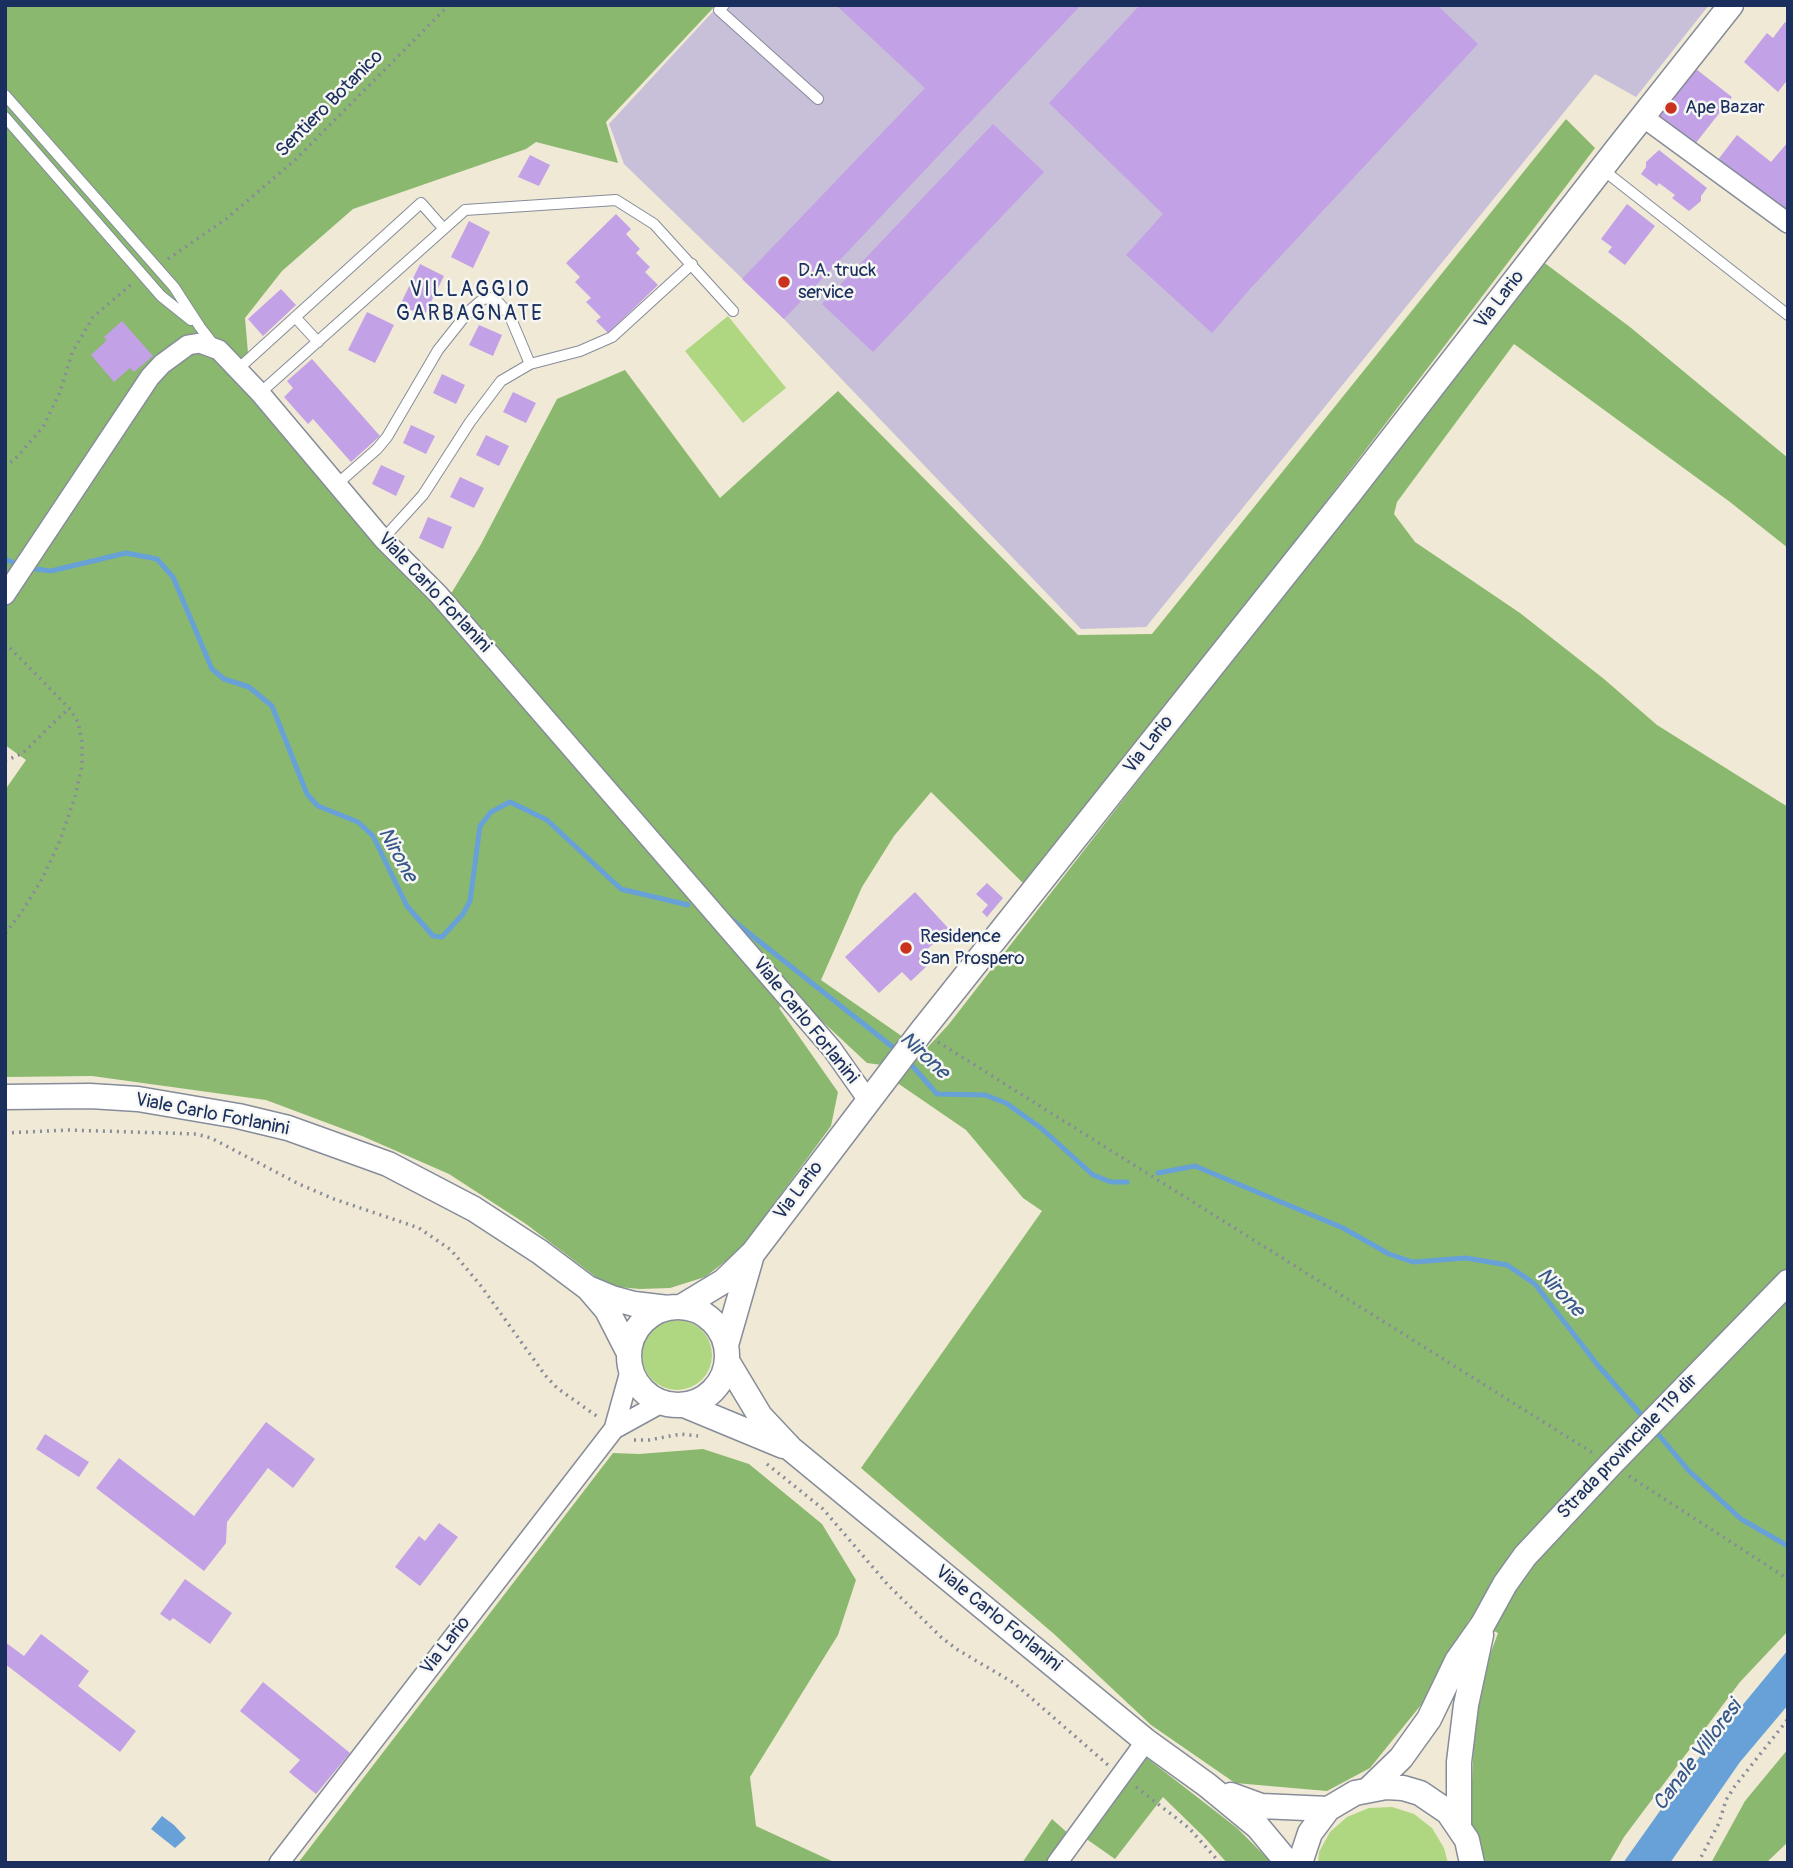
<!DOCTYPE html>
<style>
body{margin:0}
#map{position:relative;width:1793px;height:1868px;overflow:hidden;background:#f0e9d5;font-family:Pangolin,sans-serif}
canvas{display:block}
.frame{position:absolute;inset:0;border:7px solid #1b2f5e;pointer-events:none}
</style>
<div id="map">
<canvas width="1793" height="1868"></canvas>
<div class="frame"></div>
</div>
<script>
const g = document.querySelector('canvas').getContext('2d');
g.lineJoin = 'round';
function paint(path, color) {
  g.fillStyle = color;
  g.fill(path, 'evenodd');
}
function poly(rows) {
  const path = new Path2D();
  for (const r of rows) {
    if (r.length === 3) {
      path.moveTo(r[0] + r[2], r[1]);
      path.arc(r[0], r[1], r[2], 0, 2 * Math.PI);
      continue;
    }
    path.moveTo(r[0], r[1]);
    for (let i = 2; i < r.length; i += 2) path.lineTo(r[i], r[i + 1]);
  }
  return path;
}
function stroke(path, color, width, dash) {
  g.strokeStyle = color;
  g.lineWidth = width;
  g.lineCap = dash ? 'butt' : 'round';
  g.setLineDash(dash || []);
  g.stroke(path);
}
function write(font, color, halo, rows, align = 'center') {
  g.font = font + ' Pangolin,sans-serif';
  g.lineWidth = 5;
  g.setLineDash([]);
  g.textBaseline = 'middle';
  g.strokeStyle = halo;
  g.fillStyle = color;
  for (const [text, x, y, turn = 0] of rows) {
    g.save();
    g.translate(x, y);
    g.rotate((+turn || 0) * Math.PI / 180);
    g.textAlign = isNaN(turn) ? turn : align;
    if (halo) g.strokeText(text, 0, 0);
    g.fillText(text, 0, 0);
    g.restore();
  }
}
const industrial = poly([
 [719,5,1709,5,1636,97,1595,74,1146,627,1081,629,784,319,624,164,609,124]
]);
const green = poly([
 [728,316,786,388,743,423,685,351],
 [677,1355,35],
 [1392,1807,1414,1814,1432,1828,1444,1848,1448,1863,1318,1863,1319,1852,1330,1832,1347,1817,1369,1808]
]);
const forest = poly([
 [5,5,716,5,606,122,618,163,536,142,526,149,353,209,282,271,245,318,252,400,430,593,452,592,480,546,557,399,625,370,720,498,838,391,1078,635,1152,634,1566,119,1595,148,1135,753,1026,886,931,792,894,836,862,887,821,980,903,1037,882,1065,867,1063,793,994,779,1008,838,1092,831,1126,740,1250,705,1277,670,1288,640,1289,608,1286,526,1224,449,1174,362,1136,266,1100,92,1076,5,1077,5,790,26,760,5,745],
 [1542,261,1630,327,1788,458,1788,548,1730,502,1514,344,1397,502,1394,514,1415,542,1520,613,1604,679,1657,725,1788,807,1788,1631,1740,1682,1624,1837,1609,1863,1483,1863,1470,1827,1476,1693,1498,1633,1469,1620,1429,1695,1370,1768,1327,1791,1235,1783,1151,1725,1054,1634,861,1468,1042,1211,1023,1198,966,1130,896,1082,949,1024],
 [703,1449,749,1464,822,1524,856,1580,838,1635,750,1777,756,1826,836,1863,298,1863,613,1453,639,1454],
 [1788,1749,1788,1842,1766,1863,1711,1863,1745,1801],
 [1143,1755,1237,1828,1272,1863,1227,1863,1204,1837,1163,1797,1115,1859,1085,1838],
 [1052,1819,1070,1835,1046,1863,1022,1863]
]);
const water = poly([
 [1788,1650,1788,1705,1740,1762,1670,1863,1623,1863,1689,1770],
 [162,1816,174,1825,186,1838,175,1848,151,1829]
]);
const stream = poly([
 [5,559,19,565],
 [28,568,51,571,126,553,157,559,173,577,212,669,224,679,249,687,272,706,307,794,318,806,358,822,373,836,407,906,433,936,442,937,463,914,470,901,480,826,491,812,510,802,547,820,621,889,688,905],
 [731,919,899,1052],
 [908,1061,937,1094,985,1095,1006,1103,1041,1128,1093,1175,1111,1182,1127,1182],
 [1158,1173,1195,1166,1343,1228,1389,1254,1413,1262,1466,1258,1507,1265,1535,1284,1596,1363,1644,1418],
 [1653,1428,1689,1471,1741,1519,1788,1546]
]);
const building = poly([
 [836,5,1081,5,784,319,742,279,925,88],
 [1140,5,1437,5,1478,44,1249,290,1212,333,1126,255,1163,214,1049,103],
 [1785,22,1788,24,1788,79,1778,92,1744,62,1767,33,1773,38],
 [1696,69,1732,97,1695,144,1660,116],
 [993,124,1044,172,873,352,822,304],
 [1737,135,1771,162,1788,142,1788,215,1717,161],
 [1659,150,1707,188,1701,196,1701,201,1689,211,1672,198,1675,195,1659,183,1657,186,1641,174,1646,167,1646,162],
 [530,155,550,165,539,186,518,177],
 [1627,204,1655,226,1625,265,1608,252,1612,247,1601,239],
 [616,214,631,229,626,234,640,249,636,253,650,267,645,272,658,285,608,333,596,321,601,317,586,302,591,298,575,282,580,277,566,263],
 [469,221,490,232,473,268,451,257],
 [420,264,444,276,424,316,400,305],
 [281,289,296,305,263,336,248,319],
 [367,312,394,325,375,363,348,350],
 [122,321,153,356,134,372,130,368,114,382,91,355,107,340,104,337],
 [479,325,502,335,493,356,469,345],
 [312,359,380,436,351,462,313,419,308,424,284,397,293,388,287,381],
 [442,374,465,385,456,404,433,393],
 [513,392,536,403,526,423,503,412],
 [411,425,435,436,426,454,403,443],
 [486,435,509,446,499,466,476,455],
 [381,465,405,476,396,496,372,484],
 [460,477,484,488,474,508,450,497],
 [428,517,452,527,443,549,419,538],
 [987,883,1003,898,987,917,982,912,988,905,976,894],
 [915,892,949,929,919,957,927,966,911,981,902,972,879,993,845,957],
 [266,1422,315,1459,293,1488,268,1468,227,1522,226,1543,204,1571,96,1488,119,1458,194,1516],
 [45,1434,89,1462,79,1477,36,1449],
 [439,1523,458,1537,420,1586,395,1567,419,1536,425,1541],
 [185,1579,232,1613,210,1644,173,1618,170,1621,160,1614],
 [41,1634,89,1671,78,1686,136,1731,120,1752,5,1664,5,1642,24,1656],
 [263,1682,350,1753,316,1794,289,1772,300,1760,240,1711]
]);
const path = poly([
 [168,259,226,219,295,160,449,5],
 [5,467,18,456,43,427,60,392,72,353,93,317,133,283],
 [5,643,69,708,78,722,82,742,82,765,75,797,59,843,42,879,21,913,5,934],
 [5,761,23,753,69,708],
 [938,1042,1593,1453],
 [5,1133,69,1130,196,1134,211,1138,299,1184,334,1199,419,1228,451,1250,481,1286,545,1375,557,1388,598,1417],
 [634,1440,649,1440,681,1434,698,1436],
 [767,1464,823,1509,888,1585,942,1638,958,1650,1014,1683,1108,1765],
 [1629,1476,1788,1579],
 [1136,1787,1189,1828,1220,1863],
 [1698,1863,1719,1823,1726,1800,1735,1786,1788,1719]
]);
const service = poly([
 [724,5,719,10,818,99],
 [5,95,174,287,200,327,213,344],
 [5,117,161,296,191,320],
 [1602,169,1788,315],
 [295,317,318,342],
 [238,369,421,203,443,228],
 [260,393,465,210,616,200,654,224,733,311],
 [336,485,377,449,387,437,438,350,469,311,483,299,491,298,497,301,509,314,530,364],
 [383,539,423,495,470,422,501,381,530,364,580,351,612,337,692,264]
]);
const minor = poly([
 [1643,117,1788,223],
 [5,595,150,377,162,364,188,345,200,343,219,350,260,393,383,539,438,594,832,1049,868,1100],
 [614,1429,663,1402],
 [279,1863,614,1429,631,1368],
 [1057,1863,1146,1741]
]);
const tertiary = poly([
 [5,1097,90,1096,138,1099,238,1116,288,1128,388,1164,474,1209,540,1252,588,1288,612,1298,634,1304,668,1308],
 [589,1289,607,1310,629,1353],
 [681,1307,724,1281,753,1253,921,1032,1349,494,1617,149,1731,5],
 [678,1356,49],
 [726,1345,751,1258],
 [727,1361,760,1416,791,1449,1146,1741,1207,1785,1258,1827,1288,1863],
 [684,1405,783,1446],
 [1369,1789,1401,1758,1429,1719,1457,1661,1483,1624,1505,1584,1525,1556,1611,1464,1788,1282],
 [1231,1795,1261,1806,1328,1809],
 [1459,1825,1459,1762,1466,1705,1481,1635],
 [1300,1863,1310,1833,1328,1809,1355,1793,1386,1787,1403,1788,1420,1793,1448,1812,1467,1840,1472,1863]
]);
const markers = [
 [1671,108,7,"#c8321e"],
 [784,282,7,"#c8321e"],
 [906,948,7,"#c8321e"]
];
const streetNames = [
 ["Sentiero Botanico",330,104,-45],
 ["Via Lario",1500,300,-52],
 ["Viale Carlo Forlanini",434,593,47],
 ["Via Lario",1149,745,-52],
 ["Viale Carlo Forlanini",805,1021,51],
 ["Viale Carlo Forlanini",212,1115,11],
 ["Via Lario",799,1191,-53],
 ["Strada provinciale 119 dir",1628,1447,-46],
 ["Viale Carlo Forlanini",998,1619,39],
 ["Via Lario",446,1646,-52]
];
const poiNames = [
 ["Ape Bazar",1685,108],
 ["D.A. truck",798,271],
 ["service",798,293],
 ["Residence",920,937],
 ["San Prospero",920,959]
];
const neighbourhoodNames = [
 ["VILLAGGIO",470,291],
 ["GARBAGNATE",470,315]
];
const waterNames = [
 ["Nirone",397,855,61],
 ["Nirone",924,1056,43],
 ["Nirone",1560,1293,47],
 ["Canale Villoresi",1698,1756,-53]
];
paint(industrial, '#c8bfd8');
paint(green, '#afd781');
paint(forest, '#8bb86f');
paint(water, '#67a1d7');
stroke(stream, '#67a1d7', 5);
paint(building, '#c2a1e6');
stroke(service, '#868c9a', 12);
stroke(minor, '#868c9a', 22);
stroke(tertiary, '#868c9a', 27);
stroke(path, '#868c9a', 3.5, [2, 5]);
stroke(service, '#fff', 10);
stroke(minor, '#fff', 19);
stroke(tertiary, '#fff', 24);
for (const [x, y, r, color] of markers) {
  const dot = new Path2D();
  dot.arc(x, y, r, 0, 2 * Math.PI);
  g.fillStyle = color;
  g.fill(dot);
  stroke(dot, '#f6f6f2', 2.5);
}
write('19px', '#1b2f5e', '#f6f6f2', streetNames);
write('19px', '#1b2f5e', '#f6f6f2', poiNames, 'left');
g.letterSpacing = '2px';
write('21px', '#1b2f5e', '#f6f6f2', neighbourhoodNames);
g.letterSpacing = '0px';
write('italic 21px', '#365788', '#f6f6f2', waterNames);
</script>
